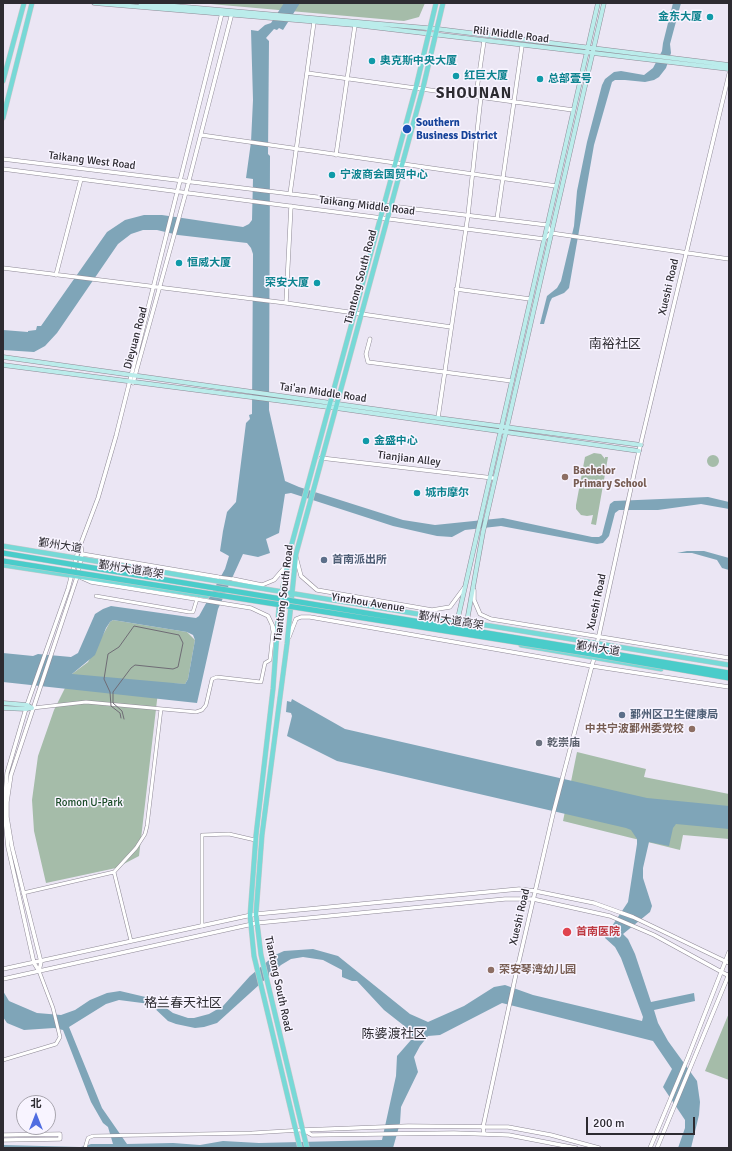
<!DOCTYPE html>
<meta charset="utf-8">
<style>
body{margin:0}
#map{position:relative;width:732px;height:1151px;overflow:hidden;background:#ebe6f4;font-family:Signika,"Noto Sans SC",sans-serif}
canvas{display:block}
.frame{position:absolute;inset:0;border:4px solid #2d2b31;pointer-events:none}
.north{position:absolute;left:16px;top:1095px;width:40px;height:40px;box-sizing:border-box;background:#f8f4ff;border:1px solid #a7a4ad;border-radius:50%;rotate:0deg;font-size:11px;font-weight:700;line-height:16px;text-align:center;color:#2d2b31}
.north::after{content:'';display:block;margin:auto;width:14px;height:18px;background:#506de1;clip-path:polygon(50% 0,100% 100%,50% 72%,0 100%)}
.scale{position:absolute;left:586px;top:1117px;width:109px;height:18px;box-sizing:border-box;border:2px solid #2d2b31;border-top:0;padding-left:5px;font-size:12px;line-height:14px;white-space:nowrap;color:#2d2b31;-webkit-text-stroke:3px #f8f4ff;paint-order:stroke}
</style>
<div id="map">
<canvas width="732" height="1151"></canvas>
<div class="frame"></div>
<div class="north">北</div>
<div class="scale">200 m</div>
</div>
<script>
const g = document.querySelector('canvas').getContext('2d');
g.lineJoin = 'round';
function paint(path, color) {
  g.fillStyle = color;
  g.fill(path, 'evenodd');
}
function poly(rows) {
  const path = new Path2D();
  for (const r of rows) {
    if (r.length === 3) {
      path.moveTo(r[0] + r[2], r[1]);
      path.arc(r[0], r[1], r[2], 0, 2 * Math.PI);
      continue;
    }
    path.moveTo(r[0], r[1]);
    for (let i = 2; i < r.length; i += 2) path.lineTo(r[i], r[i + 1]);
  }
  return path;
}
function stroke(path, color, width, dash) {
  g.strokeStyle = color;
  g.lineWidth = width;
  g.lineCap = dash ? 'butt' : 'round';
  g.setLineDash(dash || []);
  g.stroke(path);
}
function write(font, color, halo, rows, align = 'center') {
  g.font = font + ' Signika,"Noto Sans SC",sans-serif';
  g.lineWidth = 3;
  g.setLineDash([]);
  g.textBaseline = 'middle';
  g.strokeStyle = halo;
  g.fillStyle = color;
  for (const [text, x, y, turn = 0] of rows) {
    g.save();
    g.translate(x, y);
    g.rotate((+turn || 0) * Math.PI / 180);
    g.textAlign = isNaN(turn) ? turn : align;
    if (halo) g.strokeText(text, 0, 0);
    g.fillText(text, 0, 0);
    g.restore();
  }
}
const green = poly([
 [199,3,425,3,419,17,404,21],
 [594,453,601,454,605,459,605,457,608,457,596,525,591,524,593,515,587,516,581,515,576,509,576,505,585,457],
 [713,461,6],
 [113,620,187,632,195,640,188,679,185,684,159,683,139,856,116,868,46,883,34,831,32,800,38,756,54,710,72,674,88,662,110,622],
 [577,752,646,769,644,777,729,794,729,839,683,835,680,850,563,821],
 [729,1013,729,1080,705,1071]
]);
const water = poly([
 [284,3,300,3,283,30,279,28,277,30,274,29,266,38,269,41,268,154,270,156,269,410,285,481,299,487,403,520,435,525,503,518,592,537,599,537,602,535,610,504,614,501,708,497,729,502,729,509,701,504,658,510,619,510,615,513,609,536,603,543,597,544,501,526,465,530,452,537,437,536,393,526,291,493,285,494,279,533,266,539,270,553,258,557,243,554,218,609,197,703,3,682,3,653,33,656,38,654,71,657,78,653,95,614,103,609,111,606,196,618,199,616,225,569,229,556,220,551,223,531,227,512,236,502,246,423,250,419,249,415,252,414,253,254,251,248,247,243,178,235,157,230,143,230,131,234,118,244,57,333,45,346,34,352,3,350,3,330,28,332,28,331,36,330,37,326,41,326,107,232,125,220,144,215,162,215,243,227,249,224,252,220,253,179,246,178,251,142,253,100,251,30,258,31,265,25,271,23],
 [113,620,187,632,193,635,195,640,188,679,185,684,72,674,95,655,106,628,110,622],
 [673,3,681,3,670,44,671,53,666,68,659,77,654,80,645,82,625,80,615,80,612,82,594,145,569,288,564,293,552,298,550,302,544,324,540,324,547,296,557,288,561,281,574,226,577,191,587,142,602,85,605,79,614,72,621,71,644,75,653,68,662,51,663,43],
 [687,551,704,551,729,558,729,570,722,568,717,560,692,553,677,553],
 [292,699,345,729,647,798,729,806,729,829,676,824,673,828,669,846,649,842,643,868,643,878,652,906,650,912,623,934,628,939,635,954,651,1002,694,993,695,1001,654,1010,658,1023,668,1041,697,1081,700,1102,699,1115,691,1148,678,1148,685,1128,685,1120,663,1087,672,1069,653,1041,502,1003,440,1035,428,1036,420,1046,414,1057,418,1072,401,1107,400,1123,393,1148,3,1148,3,1145,81,1147,91,1144,113,1144,108,1127,103,1123,91,1102,63,1030,54,1028,24,1030,7,1023,3,1017,3,991,9,1001,37,1013,61,1015,75,1010,90,1000,107,993,120,991,154,999,173,1013,188,1018,194,1018,209,1014,223,1006,250,976,275,955,284,951,313,949,338,956,410,1014,428,1022,464,1006,494,987,505,985,533,995,642,1021,643,1017,621,958,615,947,605,938,606,934,602,929,603,927,610,929,628,902,637,844,637,839,631,830,626,828,337,761,287,736,292,716,291,713,286,712,287,701,291,702],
 [303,957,323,960,342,970,342,977,352,981,357,981,384,1010,412,1032,411,1040,397,1056,396,1076,382,1140,259,1143,223,1141,200,1145,173,1143,127,1144,102,1108,69,1027,106,1004,119,1000,150,1004,168,1021,176,1024,195,1028,204,1027,217,1023,281,965,291,959]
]);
const minor = poly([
 [218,577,233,579],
 [96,596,189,612,193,612,197,599],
 [33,708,86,702,196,712,202,710,206,705,212,679,217,677,261,682,265,663,270,660,273,632,272,626],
 [114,872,131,941],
 [23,893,114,872,136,848,145,834,147,826,161,709],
 [202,926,202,835,229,834,255,840],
 [3,1060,56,1044,60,1037,53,1008,39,971],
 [85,1148,88,1138,93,1136,252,1133,302,1130]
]);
const tertiary = poly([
 [307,73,573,110],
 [476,95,484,41],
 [201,135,556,186],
 [336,155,355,25],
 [3,159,547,225,551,233],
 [3,169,544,239,551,233,729,259],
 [290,194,314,22],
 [497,219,522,46],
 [3,268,286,303,451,327],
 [56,275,81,179],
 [456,289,530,299],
 [286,303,291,206],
 [370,339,366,354,368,362,512,381],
 [133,383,186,192,232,13],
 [438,418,468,215,481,96],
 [321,458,493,478],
 [82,554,218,577],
 [296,557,301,576,317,590,432,610,450,607,464,588],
 [82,578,91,582,251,608,268,616,276,633],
 [233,579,262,585,274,580,286,566],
 [474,590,474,600,480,614,491,619,729,658],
 [289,637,296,619,301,617,310,617,592,666,729,687],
 [3,969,256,914,519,889,535,891,594,903,633,917,729,963],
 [39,971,34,963,8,847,4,809,7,773,27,705,68,589,78,551,98,498,116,436,222,13],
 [39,971,41,962,12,847,7,817,7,802,11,775,77,577,82,554,81,547],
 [3,979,257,923,505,899,533,899,610,916,654,935,729,976],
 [302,1130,408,1126,508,1127,551,1135,599,1148],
 [303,1130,312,1135,454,1133,509,1135,576,1148],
 [484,1134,483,1127,516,974,553,814,594,658,639,451,729,74],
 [3,1135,60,1134,60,1139,3,1140],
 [650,1148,688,1057,729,952],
 [657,1148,729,974]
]);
const secondary = poly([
 [94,3,355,25,729,69],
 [140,3,438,29,729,65],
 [3,357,438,418,641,445],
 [3,365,336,408,639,451],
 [455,631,598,3],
 [465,632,483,532,604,3],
 [3,703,27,705,32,708],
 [3,708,26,709,32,708]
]);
const primary = poly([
 [3,81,24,3],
 [3,118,32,3],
 [3,546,729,665],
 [3,565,207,596],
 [521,645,661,669],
 [300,1148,254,956,250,916,256,835,273,689,279,606,292,543,416,87,436,3],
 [307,1148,261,955,256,914,262,835,287,644,296,554,423,88,443,3]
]);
const rail = poly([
 [121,718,120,713,111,706,110,692,104,679,108,654,119,647,134,626,179,635,183,643,178,667,173,669,135,665,131,668,113,692,113,703,122,711,124,719]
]);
const trunkBridge = poly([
 [3,553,729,673],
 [3,561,585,653,729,678]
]);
const markers = [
 [710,17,4,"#0f9aa8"],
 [372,61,4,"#0f9aa8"],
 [456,76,4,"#0f9aa8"],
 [540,79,4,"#0f9aa8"],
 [407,129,5,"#1a4fb4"],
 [332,175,4,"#0f9aa8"],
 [179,263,4,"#0f9aa8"],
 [317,283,4,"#0f9aa8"],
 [366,441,4,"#0f9aa8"],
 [565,477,4,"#8d6e63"],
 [417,493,4,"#0f9aa8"],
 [324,560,4,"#5c6f8a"],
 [622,715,4,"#5c6f8a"],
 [692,729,4,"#8d6e63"],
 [539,743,4,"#6b7280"],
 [567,932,5,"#e0444e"],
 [491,970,4,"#8d6e63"]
];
const cultureNames = [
 ["金东大厦",702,17,"right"],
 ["奥克斯中央大厦",380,61],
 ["红巨大厦",464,76],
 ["总部壹号",548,79],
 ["宁波商会国贸中心",340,175],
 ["恒威大厦",187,263],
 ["荣安大厦",309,283,"right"],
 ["金盛中心",374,441],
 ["城市摩尔",425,493]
];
const streetNames = [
 ["Rili Middle Road",511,35,7],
 ["Taikang West Road",92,161,7],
 ["Taikang Middle Road",367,206,7],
 ["Tiantong South Road",361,277,-75],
 ["Xueshi Road",669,287,-77],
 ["Dieyuan Road",136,338,-75],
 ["Tai'an Middle Road",323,393,8],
 ["Tianjian Alley",409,459,7],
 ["鄞州大道",60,546,9],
 ["鄞州大道高架",131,570,9],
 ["Tiantong South Road",284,593,-83],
 ["Xueshi Road",597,602,-78],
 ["Yinzhou Avenue",368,603,9],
 ["鄞州大道高架",451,621,9],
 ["鄞州大道",598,649,9],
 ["Xueshi Road",520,917,-77],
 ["Tiantong South Road",278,984,78]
];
const transitNames = [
 ["Southern",416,123],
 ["Business District",416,136]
];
const educationNames = [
 ["Bachelor",573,471],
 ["Primary School",573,484],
 ["中共宁波鄞州委党校",684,729,"right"],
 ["荣安琴湾幼儿园",499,970]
];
const serviceNames = [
 ["首南派出所",332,560],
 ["鄞州区卫生健康局",630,715]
];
const worshipNames = [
 ["乾崇庙",547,743]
];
const parkNames = [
 ["Romon U-Park",89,803]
];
const healthNames = [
 ["首南医院",576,932]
];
const quarterNames = [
 ["南裕社区",615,345],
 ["格兰春天社区",183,1004],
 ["陈婆渡社区",394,1035]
];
const districtNames = [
 ["SHOUNAN",474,94]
];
paint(green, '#a5bca9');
paint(water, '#7fa5b8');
stroke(minor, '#8f8a96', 4);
stroke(tertiary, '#8f8a96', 4.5);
stroke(secondary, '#8f8a96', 5);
stroke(primary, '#c8c8c9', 5.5);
stroke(minor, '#fff', 3);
stroke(tertiary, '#fff', 3.5);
stroke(secondary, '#bbeceb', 4);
stroke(primary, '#77d9d7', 4.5);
stroke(rail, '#6f6c75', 1);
stroke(trunkBridge, '#c8c8c9', 6, []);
stroke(trunkBridge, '#4accca', 5);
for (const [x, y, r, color] of markers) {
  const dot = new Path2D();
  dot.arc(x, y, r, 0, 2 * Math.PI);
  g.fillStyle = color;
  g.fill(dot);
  stroke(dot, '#f8f4ff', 1.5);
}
write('bold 11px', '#0d838f', '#f8f4ff', cultureNames, 'left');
write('11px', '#2d2b31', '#f8f4ff', streetNames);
write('bold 11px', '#164399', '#f8f4ff', transitNames, 'left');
write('bold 11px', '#785e54', '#f8f4ff', educationNames, 'left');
write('bold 11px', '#4e5e75', '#f8f4ff', serviceNames, 'left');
write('bold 11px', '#5b616d', '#f8f4ff', worshipNames, 'left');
write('11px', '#184a26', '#f8f4ff', parkNames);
write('bold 11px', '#be3a42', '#f8f4ff', healthNames, 'left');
write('13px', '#2d2b31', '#f8f4ff', quarterNames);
g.letterSpacing = '1px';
write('bold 15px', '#2d2b31', '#f8f4ff', districtNames);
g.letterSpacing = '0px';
</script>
